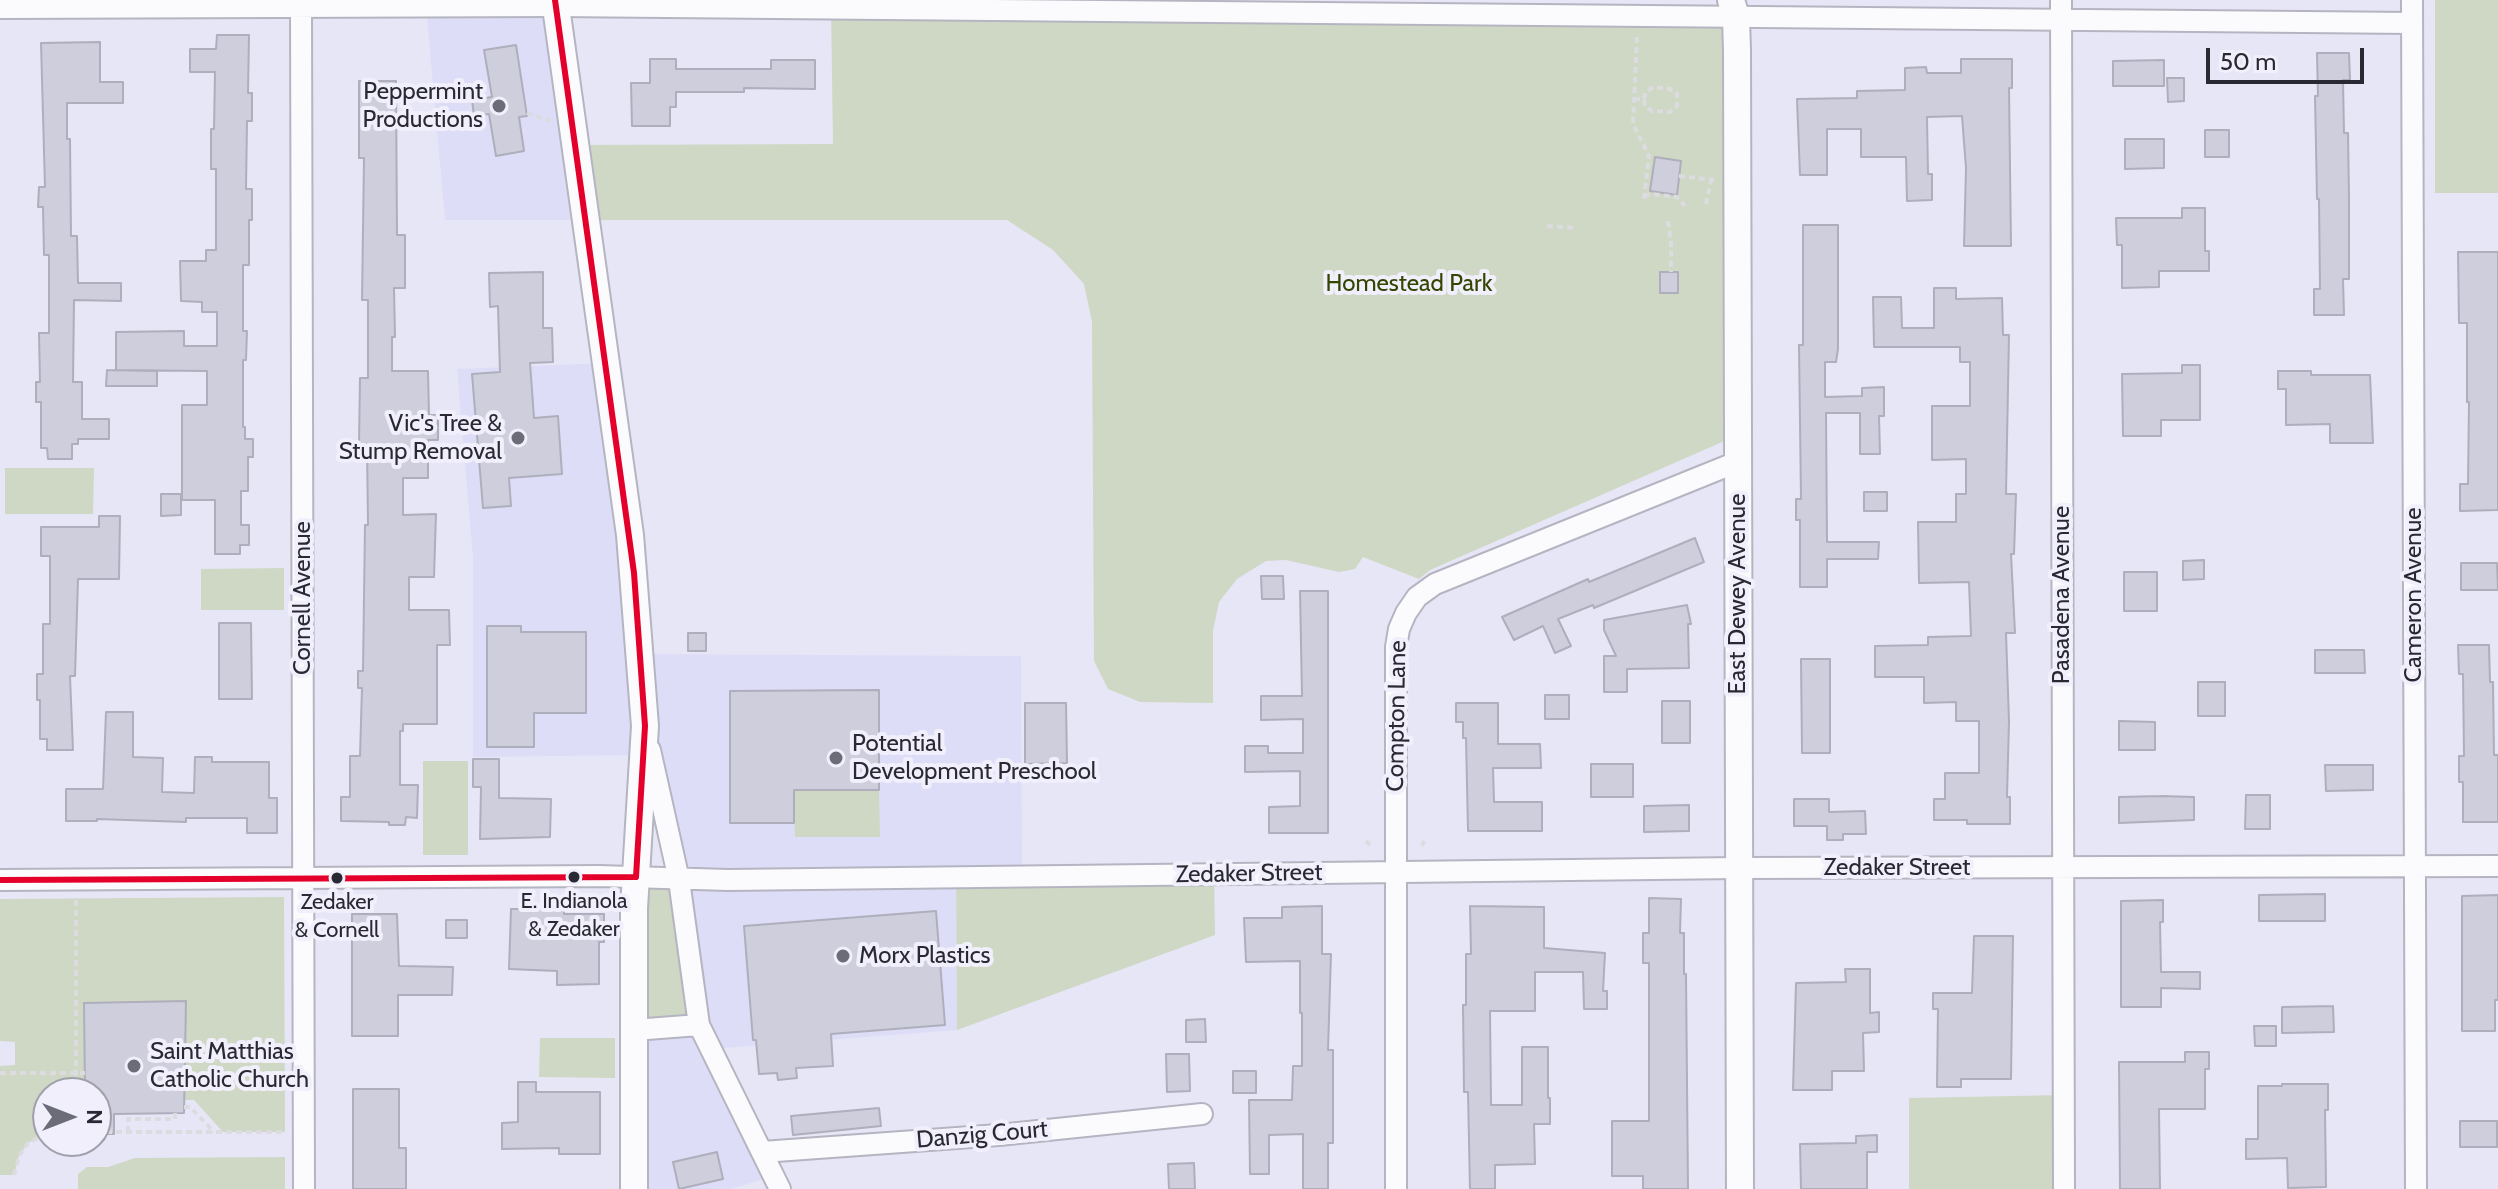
<!DOCTYPE html>
<style>
body{margin:0}
#map{position:relative;width:2498px;height:1189px;overflow:hidden;background:#e7e6f7;font-family:Cabin,sans-serif}
canvas{display:block}
.north{position:absolute;left:32px;top:1077px;width:80px;height:80px;box-sizing:border-box;background:#f0effb;border:2px solid #a0a0ab;border-radius:50%;rotate:90deg;font-size:22px;font-weight:700;line-height:32px;text-align:center;color:#292933}
.north::after{content:'';display:block;margin:auto;width:28px;height:36px;background:#6c6b78;clip-path:polygon(50% 0,100% 100%,50% 72%,0 100%)}
.scale{position:absolute;left:2206px;top:48px;width:158px;height:36px;box-sizing:border-box;border:4px solid #292933;border-top:0;padding-left:10px;font-size:24px;line-height:28px;white-space:nowrap;color:#292933;-webkit-text-stroke:6px #f0effb;paint-order:stroke}
</style>
<div id="map">
<canvas width="2498" height="1189"></canvas>
<div class="north">N</div>
<div class="scale">50 m</div>
</div>
<script>
const g = document.querySelector('canvas').getContext('2d');
g.lineJoin = 'round';
function paint(path, color) {
  g.fillStyle = color;
  g.fill(path, 'evenodd');
}
function poly(rows) {
  const path = new Path2D();
  for (const r of rows) {
    path.moveTo(r[0], r[1]);
    for (let i = 2; i < r.length; i += 2) path.lineTo(r[i], r[i + 1]);
  }
  return path;
}
function stroke(path, color, width, dash) {
  g.strokeStyle = color;
  g.lineWidth = width;
  g.lineCap = dash ? 'butt' : 'round';
  g.setLineDash(dash || []);
  g.stroke(path);
}
function write(font, color, halo, rows, align = 'center') {
  g.font = font + ' Cabin,sans-serif';
  g.lineWidth = 8;
  g.setLineDash([]);
  g.textBaseline = 'middle';
  g.strokeStyle = halo;
  g.fillStyle = color;
  for (const [text, x, y, turn = 0] of rows) {
    g.save();
    g.translate(x, y);
    g.rotate((+turn || 0) * Math.PI / 180);
    g.textAlign = isNaN(turn) ? turn : align;
    if (halo) g.strokeText(text, 0, 0);
    g.fillText(text, 0, 0);
    g.restore();
  }
}
const built = poly([
 [555,0,586,220,445,220,426,7],
 [606,363,640,654,1021,656,1022,877,956,878,957,1030,711,1049,774,1176,731,1189,634,1189,634,1030,698,1025,643,755,473,757,473,559,457,369]
]);
const green = poly([
 [2435,0,2498,0,2498,193,2435,193],
 [831,8,1736,17,1729,439,1430,570,1419,579,1363,557,1355,569,1339,572,1286,560,1266,561,1237,579,1219,602,1213,631,1213,703,1140,702,1108,689,1094,661,1092,322,1084,284,1053,250,1007,220,586,220,575,145,833,144],
 [5,468,94,468,93,514,5,514],
 [284,568,284,610,201,610,201,569],
 [423,761,468,761,468,855,423,855],
 [794,790,879,790,880,837,795,837],
 [1214,875,1215,935,957,1030,956,878],
 [636,877,674,880,699,1025,634,1030],
 [284,897,285,1132,223,1132,194,1100,184,1100,184,1059,192,1059,192,1045,184,1045,84,1004,85,1093,48,1093,48,1133,28,1143,19,1156,14,1175,0,1175,0,1066,15,1065,15,1042,0,1041,0,899],
 [540,1038,615,1038,615,1078,539,1077],
 [2064,1095,2064,1189,1909,1189,1909,1098],
 [285,1157,285,1189,78,1189,78,1174,87,1167,108,1167,135,1158]
]);
const building = poly([
 [217,35,249,35,248,93,252,93,252,121,247,121,246,189,252,189,252,220,249,220,249,265,243,265,243,331,247,331,246,360,243,360,243,427,245,427,245,439,253,439,253,457,248,457,248,491,241,491,241,525,249,525,249,545,240,545,240,554,215,554,215,500,182,500,182,405,207,405,207,371,116,370,116,332,184,331,184,346,217,346,217,312,202,312,202,302,181,301,180,261,206,261,206,250,216,250,216,169,211,169,211,129,214,129,215,72,190,72,190,49,216,49,217,35],
 [100,42,100,82,123,82,123,103,67,103,67,139,70,139,71,236,77,236,78,283,121,283,121,301,74,300,73,382,82,382,82,419,109,419,109,439,78,439,78,444,72,444,72,459,48,459,47,448,41,448,41,402,36,402,36,382,40,382,39,333,49,333,49,255,44,255,43,207,38,207,39,187,45,187,41,43,100,42],
 [516,45,527,116,519,117,524,151,496,156,489,114,474,116,472,100,492,97,484,50,516,45],
 [2317,53,2349,53,2350,80,2343,80,2344,133,2348,133,2349,199,2349,279,2343,279,2344,315,2314,315,2314,289,2320,289,2319,199,2317,199,2315,96,2318,96,2317,53],
 [650,59,676,59,676,69,771,69,771,60,815,60,815,89,744,88,744,92,676,92,676,107,670,107,670,126,632,126,631,83,650,83,650,59],
 [1961,59,2012,59,2012,88,2009,88,2011,246,1964,246,1966,168,1962,116,1927,117,1928,174,1932,174,1932,200,1907,201,1906,157,1861,157,1861,129,1827,129,1827,175,1800,175,1797,99,1857,98,1857,91,1905,90,1905,68,1926,67,1927,73,1961,73,1961,59],
 [2164,60,2164,86,2113,86,2113,61,2164,60],
 [2167,78,2184,78,2184,101,2168,102,2167,78],
 [359,81,396,81,397,235,405,235,405,288,394,288,395,337,392,337,392,371,428,371,429,415,438,415,438,440,428,440,428,478,403,478,403,515,436,514,434,577,409,577,409,610,449,610,450,645,437,645,437,724,403,724,403,731,400,731,400,785,418,785,417,818,406,817,405,825,389,825,389,822,341,821,341,797,350,797,350,756,360,756,362,688,358,688,358,671,363,671,365,525,368,525,367,444,359,444,360,378,368,378,368,300,362,300,364,158,359,158,359,81],
 [2205,130,2229,130,2229,157,2205,157,2205,130],
 [2125,139,2164,139,2164,168,2125,169,2125,139],
 [1655,157,1681,161,1677,195,1650,191,1655,157],
 [2182,208,2205,208,2205,251,2209,251,2209,271,2159,271,2159,287,2122,288,2122,245,2117,245,2116,218,2182,218,2182,208],
 [1803,225,1838,225,1838,349,1836,362,1825,362,1825,397,1862,396,1862,388,1884,387,1884,416,1879,416,1880,454,1860,454,1860,413,1826,413,1827,542,1879,542,1878,559,1827,559,1827,587,1800,587,1800,520,1796,520,1796,499,1801,499,1799,345,1803,345,1803,225],
 [2458,252,2498,252,2498,510,2460,511,2460,484,2468,484,2469,402,2467,402,2467,323,2459,323,2458,252],
 [543,272,543,328,552,328,553,362,530,363,534,418,558,416,562,474,509,478,511,506,483,508,472,374,500,372,498,306,490,307,489,273,543,272],
 [1660,272,1678,272,1678,293,1660,293,1660,272],
 [1934,288,1956,288,1956,299,2002,298,2003,335,2009,335,2006,494,2016,494,2014,554,2011,554,2015,633,2006,633,2009,721,2007,797,2010,797,2010,824,1967,824,1967,820,1934,820,1934,799,1945,799,1945,773,1979,773,1979,721,1956,721,1956,702,1924,703,1924,677,1875,677,1875,646,1928,645,1928,637,1971,636,1969,582,1919,583,1918,522,1956,522,1956,494,1966,494,1966,459,1932,460,1932,406,1970,406,1970,362,1960,362,1960,347,1874,347,1873,297,1901,297,1902,328,1934,328,1934,288],
 [2182,365,2200,365,2200,420,2161,420,2161,436,2123,436,2122,374,2182,373,2182,365],
 [107,370,157,371,157,386,106,386,107,370],
 [2278,371,2311,371,2311,375,2370,375,2373,443,2330,443,2330,424,2286,425,2286,389,2278,389,2278,371],
 [1864,492,1887,492,1887,511,1864,511,1864,492],
 [161,494,181,494,181,515,161,516,161,494],
 [99,516,120,516,119,579,78,579,75,676,70,676,73,750,47,750,47,739,40,739,40,700,37,700,37,674,43,674,43,624,50,624,50,556,41,556,41,527,99,527,99,516],
 [1695,538,1704,562,1594,608,1593,605,1558,619,1571,646,1555,653,1543,626,1514,640,1502,617,1588,579,1589,582,1695,538],
 [2204,560,2204,579,2183,580,2183,561,2204,560],
 [2461,563,2497,563,2498,590,2461,590,2461,563],
 [2124,572,2157,572,2157,611,2124,611,2124,572],
 [1261,576,1283,576,1284,599,1262,599,1261,576],
 [1300,591,1328,591,1328,833,1269,833,1269,807,1300,806,1300,771,1245,772,1245,746,1268,746,1268,753,1303,753,1303,719,1261,720,1261,696,1302,696,1300,591],
 [1687,605,1691,624,1688,624,1689,668,1627,669,1627,692,1604,692,1604,656,1616,656,1604,630,1604,620,1687,605],
 [219,623,251,623,252,699,219,699,219,623],
 [487,626,521,626,521,632,586,632,586,713,534,713,534,747,487,747,487,626],
 [688,633,706,633,706,651,688,651,688,633],
 [2458,645,2489,645,2490,682,2493,682,2494,755,2498,755,2498,822,2463,822,2463,782,2459,782,2459,756,2464,756,2463,674,2459,674,2458,645],
 [2315,650,2364,650,2365,673,2315,673,2315,650],
 [1801,659,1830,659,1830,753,1802,753,1801,659],
 [2198,682,2225,682,2225,716,2198,716,2198,682],
 [879,690,879,790,794,790,794,823,730,823,730,691,879,690],
 [1545,695,1569,695,1569,719,1545,719,1545,695],
 [1662,701,1690,701,1690,743,1662,743,1662,701],
 [1025,703,1066,703,1067,763,1025,764,1025,703],
 [1456,703,1498,703,1498,744,1540,744,1541,768,1493,768,1494,802,1542,802,1542,831,1468,831,1466,738,1463,738,1463,722,1456,722,1456,703],
 [106,712,133,712,133,757,163,758,162,792,194,793,195,757,212,757,212,762,269,762,269,798,277,798,277,833,247,833,247,818,186,818,186,822,97,819,97,821,66,821,66,789,103,789,106,712],
 [2119,721,2155,722,2155,750,2119,750,2119,721],
 [473,759,499,759,499,798,551,799,550,837,480,839,481,787,473,787,473,759],
 [1591,764,1633,764,1633,797,1591,797,1591,764],
 [2325,765,2373,765,2373,790,2326,791,2325,765],
 [2246,795,2270,795,2270,829,2245,829,2246,795],
 [2161,796,2194,797,2194,820,2119,823,2119,797,2161,796],
 [1794,799,1829,799,1829,812,1865,811,1866,834,1843,834,1843,840,1827,840,1827,826,1794,826,1794,799],
 [1689,805,1689,831,1644,832,1644,806,1689,805],
 [2325,894,2325,921,2259,921,2259,895,2325,894],
 [2498,895,2498,1000,2495,1000,2495,1031,2462,1031,2462,896,2498,895],
 [1649,898,1681,899,1680,933,1684,933,1684,974,1686,974,1688,1189,1643,1189,1643,1176,1612,1176,1612,1121,1649,1121,1649,963,1643,963,1643,933,1649,933,1649,898],
 [2163,900,2163,922,2160,922,2161,972,2200,972,2200,989,2161,988,2161,1007,2121,1007,2121,901,2163,900],
 [1322,906,1322,954,1331,954,1328,1050,1333,1050,1333,1143,1328,1143,1328,1189,1303,1189,1303,1134,1269,1135,1269,1174,1250,1174,1249,1100,1292,1100,1293,1066,1302,1066,1302,1013,1300,1013,1300,961,1246,962,1244,918,1282,918,1282,907,1322,906],
 [1470,906,1544,907,1544,948,1605,953,1603,991,1607,991,1607,1009,1584,1009,1583,972,1535,972,1535,1011,1490,1011,1491,1105,1522,1105,1522,1047,1548,1047,1548,1098,1550,1098,1550,1124,1534,1124,1535,1164,1495,1165,1495,1189,1470,1189,1468,1092,1464,1092,1463,1005,1466,1005,1466,954,1471,954,1470,906],
 [511,909,564,909,564,914,604,914,604,942,599,942,599,984,557,985,557,971,509,969,511,909],
 [936,911,945,1025,831,1034,833,1066,796,1068,797,1078,778,1080,777,1073,759,1074,756,1040,753,1040,744,926,936,911],
 [352,914,397,914,399,966,453,967,452,995,398,995,398,1036,352,1036,352,914],
 [446,920,467,920,467,938,446,938,446,920],
 [1974,936,2013,936,2011,1079,1961,1079,1961,1087,1937,1087,1938,1009,1933,1009,1933,993,1972,993,1974,936],
 [1845,969,1870,969,1870,1013,1879,1012,1879,1032,1863,1033,1864,1071,1832,1071,1832,1090,1793,1090,1796,983,1846,982,1845,969],
 [186,1001,184,1113,114,1114,114,1134,96,1134,96,1093,85,1093,84,1003,186,1001],
 [2333,1006,2334,1032,2282,1033,2282,1007,2333,1006],
 [1205,1019,1206,1042,1186,1042,1186,1020,1205,1019],
 [2254,1026,2276,1026,2276,1046,2255,1046,2254,1026],
 [2185,1052,2209,1052,2209,1069,2205,1069,2205,1109,2159,1109,2160,1189,2120,1189,2119,1062,2185,1062,2185,1052],
 [1166,1054,1189,1054,1190,1091,1167,1092,1166,1054],
 [1233,1071,1256,1071,1256,1093,1233,1093,1233,1071],
 [518,1082,536,1082,536,1092,600,1092,600,1154,559,1154,559,1148,502,1149,502,1123,518,1122,518,1082],
 [2282,1084,2328,1084,2328,1110,2325,1110,2326,1187,2288,1188,2287,1158,2246,1159,2246,1139,2258,1139,2258,1086,2282,1086,2282,1084],
 [353,1089,399,1089,399,1148,406,1148,406,1189,353,1189,353,1089],
 [879,1108,881,1126,793,1135,791,1116,879,1108],
 [2460,1121,2497,1121,2497,1147,2460,1147,2460,1121],
 [1877,1135,1877,1152,1867,1152,1867,1189,1801,1189,1800,1144,1856,1143,1856,1136,1877,1135],
 [717,1152,723,1179,679,1189,673,1162,717,1152],
 [1194,1163,1195,1189,1169,1189,1168,1164,1194,1163]
]);
const path = poly([
 [1637,37,1633,124,1649,156,1644,199],
 [1634,99,1644,99,1645,93,1653,87,1670,89,1677,94,1677,106,1670,112,1652,111,1645,106,1644,99],
 [527,113,551,121],
 [1679,176,1714,180],
 [1644,196,1652,194,1677,197,1685,206],
 [1706,204,1711,180],
 [1668,221,1671,242,1671,272],
 [1547,226,1576,228],
 [1366,841,1371,846],
 [1422,846,1424,841],
 [76,900,76,1093],
 [0,1073,85,1073],
 [184,1107,190,1107,214,1132],
 [39,1112,48,1126],
 [96,1132,285,1132],
 [128,1132,128,1119,175,1119,175,1113],
 [14,1175,19,1156,28,1143,48,1133]
]);
const minor = poly([
 [2061,0,2064,1189],
 [2412,0,2416,1189],
 [301,7,304,1189],
 [0,8,556,6,2412,23],
 [650,750,679,880,699,1025,780,1189],
 [0,880,599,876,728,880,1739,868,2498,866],
 [634,1030,699,1025],
 [762,1152,999,1135,1202,1114],
 [1396,1189,1396,647,1399,629,1406,613,1417,597,1435,584,1737,462]
]);
const tertiary = poly([
 [555,0,630,535,645,726,634,908,634,1189],
 [1731,0,1736,17,1737,51,1740,1189]
]);
const bus1 = poly([
 [555,0,634,573,645,726,636,877],
 [0,880,636,877]
]);
const markers = [
 [499,106,8,"#6c6b78"],
 [518,438,8,"#6c6b78"],
 [836,758,8,"#6c6b78"],
 [574,877,7,"#292933"],
 [337,878,7,"#292933"],
 [843,956,8,"#6c6b78"],
 [134,1066,8,"#6c6b78"]
];
const busNames = [
 ["E. Indianola",574,902],
 ["& Zedaker",574,930],
 ["Zedaker",337,903],
 ["& Cornell",337,931]
];
const poiNames = [
 ["Peppermint",483,92,"right"],
 ["Productions",483,120,"right"],
 ["Vic's Tree &",502,424,"right"],
 ["Stump Removal",502,452,"right"],
 ["Potential",852,744],
 ["Development Preschool",852,772],
 ["Morx Plastics",859,956],
 ["Saint Matthias",150,1052],
 ["Catholic Church",150,1080]
];
const parkNames = [
 ["Homestead Park",1409,284]
];
const streetNames = [
 ["East Dewey Avenue",1738,594,-90],
 ["Pasadena Avenue",2062,595,-90],
 ["Cameron Avenue",2414,595,-90],
 ["Cornell Avenue",303,598,-90],
 ["Compton Lane",1397,716,-89],
 ["Zedaker Street",1897,868],
 ["Zedaker Street",1249,874,-1],
 ["Danzig Court",982,1135,-5]
];
paint(built, '#deddf8');
paint(green, '#cfd8c4');
paint(building, '#cfcedc');
stroke(building, '#afaebc', 2);
stroke(minor, '#b5b4c1', 24);
stroke(tertiary, '#b5b4c1', 30);
stroke(path, '#dcdce0', 4, [6, 4]);
stroke(minor, '#fbfbfe', 20);
stroke(tertiary, '#fbfbfe', 26);
stroke(bus1, '#e4002b', 6);
for (const [x, y, r, color] of markers) {
  const dot = new Path2D();
  dot.arc(x, y, r, 0, 2 * Math.PI);
  g.fillStyle = color;
  g.fill(dot);
  stroke(dot, '#f0effb', 3);
}
write('22px', '#292933', '#f0effb', busNames);
write('24px', '#292933', '#f0effb', poiNames, 'left');
write('24px', '#344500', '#f0effb', parkNames);
write('24px', '#292933', '#f0effb', streetNames);
</script>
